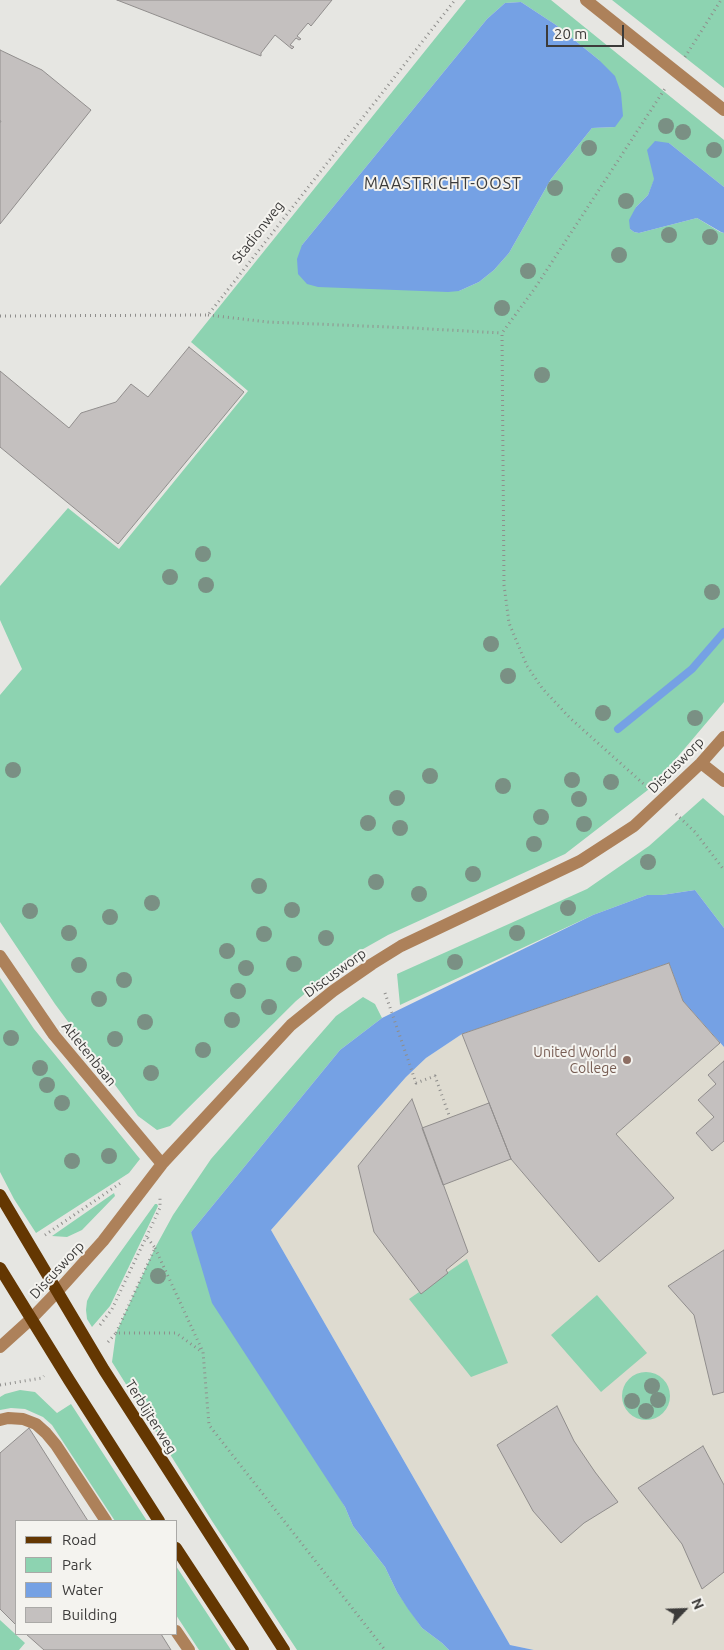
<!DOCTYPE html>
<style>
body{margin:0}
#map{position:relative;width:724px;height:1650px;overflow:hidden;background:#e6e6e2;font-family:Ubuntu,sans-serif}
canvas{display:block}
.legend{position:absolute;left:15px;top:1520px;width:162px;height:115px;box-sizing:border-box;background:#f4f3ef;border:1px solid #aaa9a7;margin:0;padding:6px 9px;list-style:none;font-size:15px;color:#3c3b3a}
.legend li{display:flex;align-items:center;gap:10px;height:25px}
.legend b{width:25px;border:1px solid #aaa9a7}
.north{position:absolute;left:659px;top:1585px;width:50px;height:50px;-webkit-text-stroke:4px #f4f3ef;paint-order:stroke;rotate:66deg;font-size:14px;font-weight:700;line-height:20px;text-align:center;color:#3c3b3a}
.north::after{content:'';display:block;margin:auto;width:18px;height:22px;background:#3c3b3a;clip-path:polygon(50% 0,100% 100%,50% 72%,0 100%)}
.scale{position:absolute;left:546px;top:25px;width:78px;height:22px;box-sizing:border-box;border:2px solid #3c3b3a;border-top:0;padding-left:6px;font-size:15px;line-height:18px;white-space:nowrap;color:#3c3b3a;-webkit-text-stroke:4px #f4f3ef;paint-order:stroke}
</style>
<div id="map">
<canvas width="724" height="1650"></canvas>
<ul class="legend">
<li><b style="height:6px;background:#643702"></b>Road</li>
<li><b style="height:14px;background:#8dd3b1"></b>Park</li>
<li><b style="height:14px;background:#75a1e4"></b>Water</li>
<li><b style="height:14px;background:#c4c0bf"></b>Building</li>
</ul>
<div class="north">N</div>
<div class="scale">20 m</div>
</div>
<script>
const g = document.querySelector('canvas').getContext('2d');
g.lineJoin = 'round';
function paint(path, color) {
  g.fillStyle = color;
  g.fill(path, 'evenodd');
}
function poly(rows) {
  const path = new Path2D();
  for (const r of rows) {
    if (r.length === 3) {
      path.moveTo(r[0] + r[2], r[1]);
      path.arc(r[0], r[1], r[2], 0, 2 * Math.PI);
      continue;
    }
    path.moveTo(r[0], r[1]);
    for (let i = 2; i < r.length; i += 2) path.lineTo(r[i], r[i + 1]);
  }
  return path;
}
function stroke(path, color, width, dash) {
  g.strokeStyle = color;
  g.lineWidth = width;
  g.lineCap = dash ? 'butt' : 'round';
  g.setLineDash(dash || []);
  g.stroke(path);
}
function write(font, color, halo, rows, align = 'center') {
  g.font = font + ' Ubuntu,sans-serif';
  g.lineWidth = 4;
  g.setLineDash([]);
  g.textBaseline = 'middle';
  g.strokeStyle = halo;
  g.fillStyle = color;
  for (const [text, x, y, turn = 0] of rows) {
    g.save();
    g.translate(x, y);
    g.rotate((+turn || 0) * Math.PI / 180);
    g.textAlign = isNaN(turn) ? turn : align;
    if (halo) g.strokeText(text, 0, 0);
    g.fillText(text, 0, 0);
    g.restore();
  }
}
const built = poly([
 [462,1034,511,1159,599,1261,674,1198,616,1134,720,1043,724,1047,724,1650,534,1650,510,1645,271,1230,406,1077,426,1058]
]);
const green = poly([
 [466,0,551,0,724,140,724,187,669,143,648,195,636,207,630,229,634,232,639,233,697,218,720,232,724,233,724,702,653,786,565,854,388,935,349,957,296,1001,170,1126,157,1130,138,1116,55,1004,0,922,0,695,22,669,0,620,0,586,68,508,119,549,248,391,191,342],
 [521,2,556,25,599,60,615,127,592,128,551,179,509,253,494,270,479,282,459,291,302,245,487,19,505,3],
 [612,0,724,0,724,88],
 [703,798,724,816,724,928,695,890,662,895,647,895,593,915,400,1005,397,974,587,889,649,846],
 [0,978,34,1029,140,1159,129,1173,36,1233,14,1199,0,1172],
 [363,997,375,1004,382,1018,340,1050,191,1232,345,1507,353,1526,385,1567,397,1592,422,1628,442,1643,449,1650,297,1650,212,1521,112,1362,116,1333,155,1248,173,1215,211,1159,336,1016],
 [114,1193,115,1196,82,1230,67,1237,52,1236],
 [155,1204,157,1204,158,1206,110,1306,92,1327,87,1319,86,1310,87,1301,91,1293],
 [467,1259,508,1363,471,1377,409,1299],
 [597,1295,647,1353,601,1392,551,1335],
 [646,1396,24],
 [20,1390,35,1392,57,1413,71,1404,147,1521,115,1521,52,1425,43,1417,25,1409,11,1408,0,1410,0,1397,5,1394],
 [176,1566,231,1650,199,1650,176,1615],
 [0,1620,25,1643,19,1650,0,1650]
]);
const water = poly([
 [521,2,556,25,599,60,615,76,621,93,623,116,615,127,592,128,551,179,509,253,494,270,479,282,459,291,448,292,318,287,307,284,298,274,297,259,302,245,487,19,505,3],
 [655,141,669,143,724,187,724,233,721,232,697,218,639,233,634,232,630,229,629,220,636,207,648,195,654,179,647,150],
 [695,890,724,928,724,1047,683,1001,669,963,462,1034,426,1058,406,1077,271,1230,510,1645,534,1650,449,1650,442,1643,422,1628,408,1609,397,1592,385,1567,353,1526,345,1507,212,1303,191,1232,340,1050,382,1018,593,915,647,895,662,895]
]);
const stream = poly([
 [618,729,692,669,724,632]
]);
const building = poly([
 [117,0,332,0,311,26,308,23,297,36,301,39,299,40,296,38,290,45,294,47,292,49,275,35,261,53,261,56,117,0],
 [0,50,42,70,91,110,0,224,0,123,1,121,0,121,0,50],
 [189,347,244,392,118,544,0,447,0,371,69,428,81,413,116,402,131,384,148,397,189,347],
 [669,963,683,1001,720,1043,616,1134,674,1198,599,1262,511,1159,462,1034,669,963],
 [724,1061,724,1141,712,1151,696,1133,714,1117,698,1100,716,1084,708,1075,724,1061],
 [412,1099,468,1252,446,1270,448,1273,421,1294,374,1232,358,1166,412,1099],
 [489,1103,511,1159,443,1185,422,1128,489,1103],
 [724,1250,724,1392,713,1395,694,1315,668,1286,724,1250],
 [557,1406,574,1441,595,1472,618,1502,584,1523,561,1543,533,1511,497,1445,557,1406],
 [29,1428,88,1521,16,1521,16,1625,0,1609,0,1453,29,1428],
 [703,1446,724,1485,724,1572,702,1589,682,1544,638,1488,703,1446],
 [26,1634,161,1634,171,1650,44,1650,26,1634]
]);
const path = poly([
 [685,57,721,0],
 [208,315,268,322,412,328,502,333],
 [0,316,208,315,455,0],
 [647,787,570,718,542,688,527,666,509,623,504,585,502,333,535,288,666,87],
 [676,814,695,832,724,870],
 [385,993,416,1083,435,1076,450,1118],
 [45,1235,122,1182],
 [155,1248,203,1352,209,1425,385,1650],
 [100,1325,112,1309,160,1208,160,1198],
 [116,1333,155,1248,147,1237],
 [108,1342,116,1333,176,1333,202,1352],
 [0,1385,42,1378,44,1376]
]);
const minor = poly([
 [586,0,724,110],
 [701,763,724,781],
 [0,956,54,1035,162,1164],
 [0,1347,31,1319,57,1292,103,1241,162,1164,291,1025,333,991,372,964,401,946,580,861,634,826,701,763,724,737],
 [0,1420,8,1418,23,1419,36,1424,46,1433,56,1445,106,1521],
 [176,1631,189,1650]
]);
const major = poly([
 [0,1195,104,1370,284,1650],
 [0,1268,69,1380,159,1521],
 [176,1548,243,1650]
]);
const trees = [
 [666,126],
 [683,132],
 [589,148],
 [714,150],
 [555,188],
 [626,201],
 [669,235],
 [710,237],
 [619,255],
 [528,271],
 [502,308],
 [542,375],
 [203,554],
 [170,577],
 [206,585],
 [712,592],
 [491,644],
 [508,676],
 [603,713],
 [695,718],
 [13,770],
 [430,776],
 [572,780],
 [611,782],
 [503,786],
 [397,798],
 [579,799],
 [541,817],
 [368,823],
 [584,824],
 [400,828],
 [534,844],
 [648,862],
 [473,874],
 [376,882],
 [259,886],
 [419,894],
 [152,903],
 [568,908],
 [292,910],
 [30,911],
 [110,917],
 [69,933],
 [517,933],
 [264,934],
 [326,938],
 [227,951],
 [455,962],
 [294,964],
 [79,965],
 [246,968],
 [124,980],
 [238,991],
 [99,999],
 [269,1007],
 [232,1020],
 [145,1022],
 [11,1038],
 [115,1039],
 [203,1050],
 [40,1068],
 [151,1073],
 [47,1085],
 [62,1103],
 [109,1156],
 [72,1161],
 [158,1276],
 [652,1386],
 [658,1400],
 [632,1401],
 [646,1411]
];
const markers = [
 [627,1060,5,"#8d6e63"]
];
const streetNames = [
 ["Stadionweg",258,232,-52],
 ["Discusworp",676,765,-45],
 ["Discusworp",335,973,-36],
 ["Atletenbaan",89,1054,51],
 ["Discusworp",57,1270,-47],
 ["Terblijterweg",151,1417,58]
];
const educationNames = [
 ["United World",617,1052],
 ["College",617,1068]
];
const quarterNames = [
 ["MAASTRICHT-OOST",443,184]
];
paint(built, '#dedbd0');
paint(green, '#8dd3b1');
paint(water, '#75a1e4');
stroke(stream, '#75a1e4', 8);
paint(building, '#c4c0bf');
stroke(building, '#918e8d', 1);
stroke(path, '#8f8e8c', 3, [1, 4]);
stroke(minor, '#ad815a', 12);
stroke(major, '#643702', 12);
g.fillStyle = '#7a9084';
for (const [x, y] of trees) {
  g.beginPath();
  g.arc(x, y, 8, 0, 2 * Math.PI);
  g.fill();
}
for (const [x, y, r, color] of markers) {
  const dot = new Path2D();
  dot.arc(x, y, r, 0, 2 * Math.PI);
  g.fillStyle = color;
  g.fill(dot);
  stroke(dot, '#f4f3ef', 2);
}
write('14px', '#3c3b3a', '#f4f3ef', streetNames);
write('14px', '#785e54', '#f4f3ef', educationNames, 'right');
g.letterSpacing = '1px';
write('16px', '#3c3b3a', '#f4f3ef', quarterNames);
g.letterSpacing = '0px';
</script>
